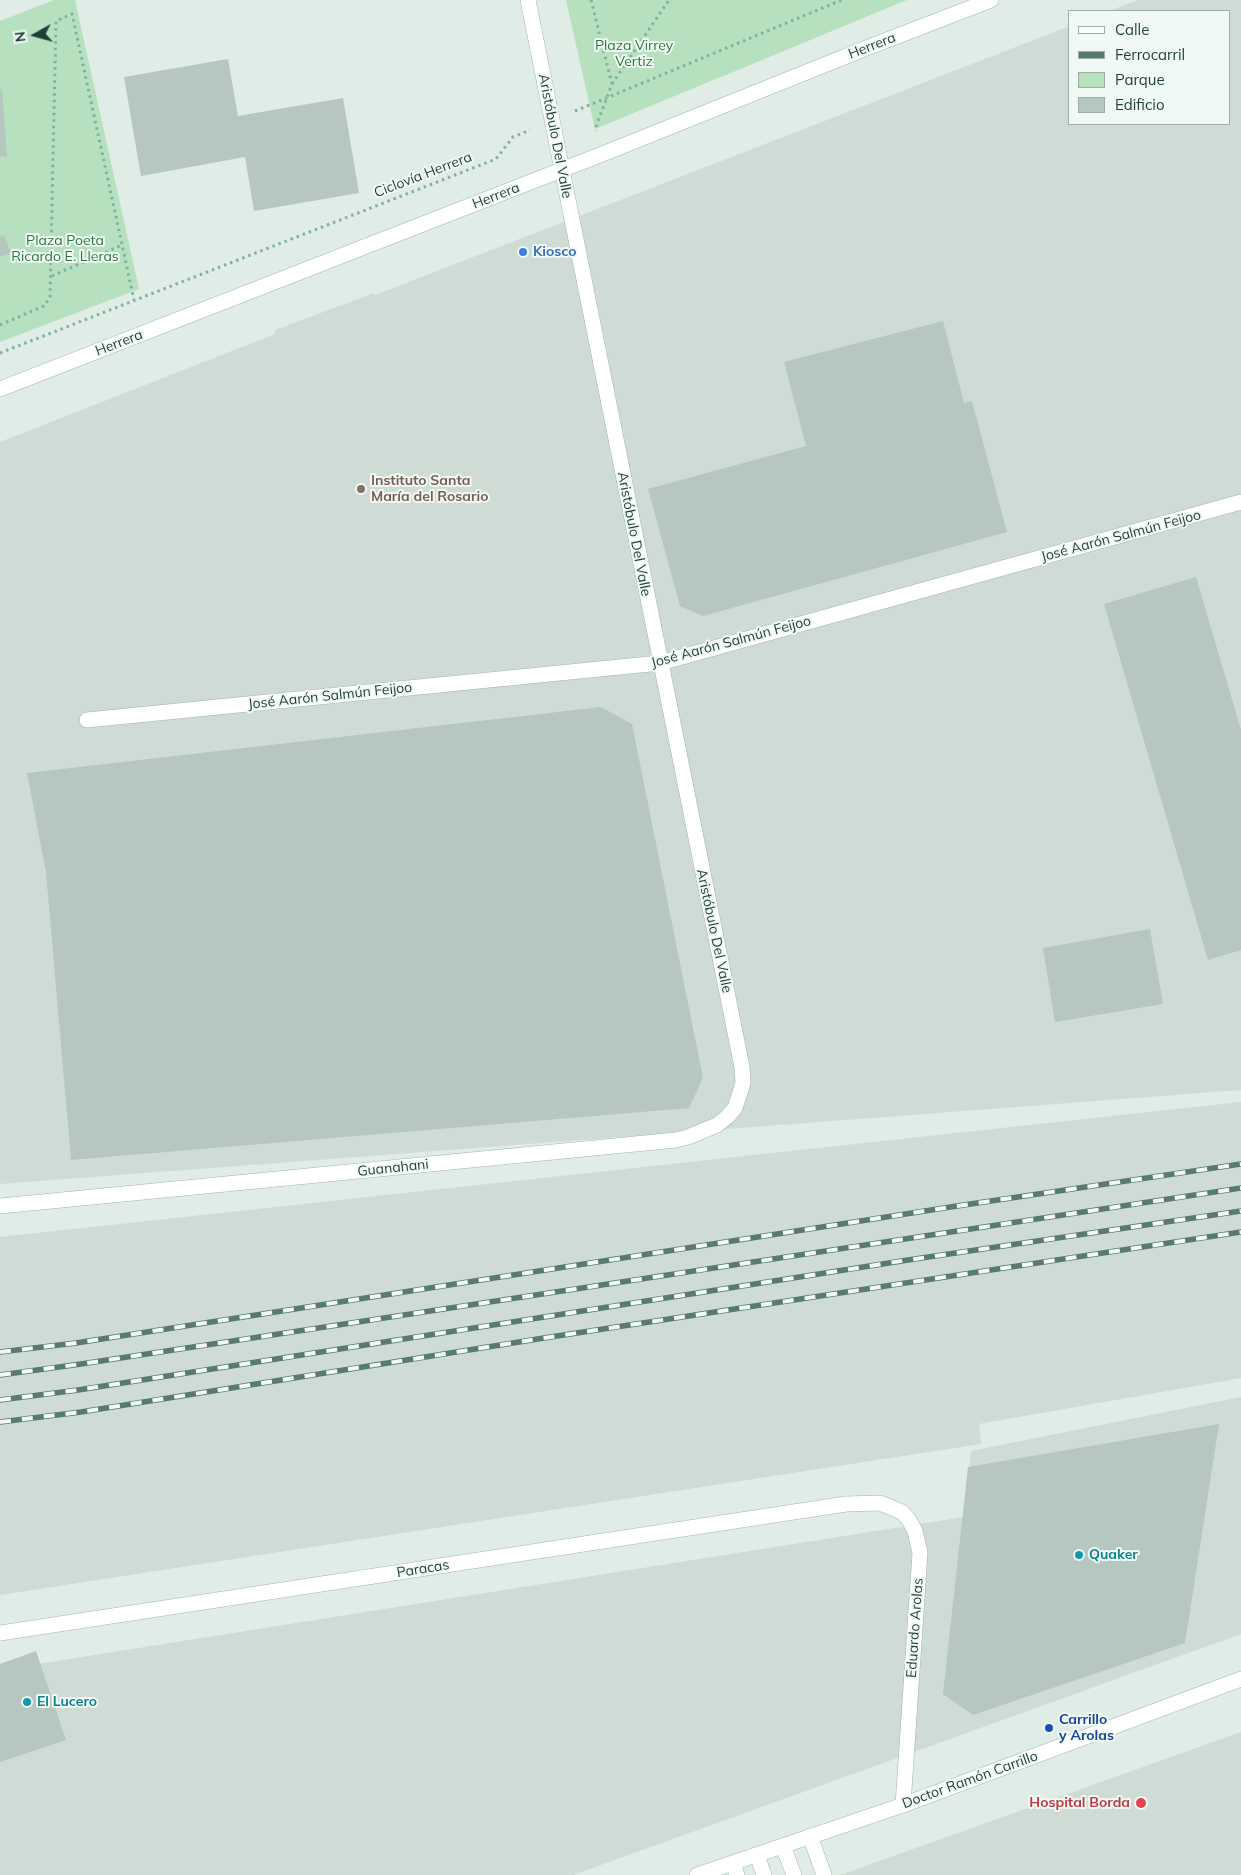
<!DOCTYPE html>
<meta charset="utf-8">
<style>
body{margin:0}
#map{position:relative;width:1241px;height:1875px;overflow:hidden;background:#e0ece6;font-family:Mulish,sans-serif}
canvas{display:block}
.legend{position:absolute;left:1068px;top:10px;width:162px;height:115px;box-sizing:border-box;background:#f1f9f4;border:1px solid #9daea7;margin:0;padding:6px 9px;list-style:none;font-size:15px;color:#1f3e34}
.legend li{display:flex;align-items:center;gap:10px;height:25px}
.legend b{width:25px;border:1px solid #9daea7}
.north{position:absolute;left:10px;top:10px;width:50px;height:50px;-webkit-text-stroke:4px #f1f9f4;paint-order:stroke;rotate:263deg;font-size:14px;font-weight:700;line-height:20px;text-align:center;color:#1f3e34}
.north::after{content:'';display:block;margin:auto;width:18px;height:22px;background:#1f3e34;clip-path:polygon(50% 0,100% 100%,50% 72%,0 100%)}
</style>
<div id="map">
<canvas width="1241" height="1875"></canvas>
<ul class="legend">
<li><b style="height:6px;background:#fff"></b>Calle</li>
<li><b style="height:6px;background:#597a6f"></b>Ferrocarril</li>
<li><b style="height:14px;background:#b7e0bf"></b>Parque</li>
<li><b style="height:14px;background:#b5c7bf"></b>Edificio</li>
</ul>
<div class="north">N</div>
</div>
<script>
const g = document.querySelector('canvas').getContext('2d');
g.lineJoin = 'round';
function paint(path, color) {
  g.fillStyle = color;
  g.fill(path, 'evenodd');
}
function poly(rows) {
  const path = new Path2D();
  for (const r of rows) {
    path.moveTo(r[0], r[1]);
    for (let i = 2; i < r.length; i += 2) path.lineTo(r[i], r[i + 1]);
  }
  return path;
}
function stroke(path, color, width, dash) {
  g.strokeStyle = color;
  g.lineWidth = width;
  g.lineCap = dash ? 'butt' : 'round';
  g.setLineDash(dash || []);
  g.stroke(path);
}
function write(font, color, halo, rows, align = 'center') {
  g.font = font + ' Mulish,sans-serif';
  g.lineWidth = 4;
  g.setLineDash([]);
  g.textBaseline = 'middle';
  g.strokeStyle = halo;
  g.fillStyle = color;
  for (const [text, x, y, turn = 0] of rows) {
    g.save();
    g.translate(x, y);
    g.rotate((+turn || 0) * Math.PI / 180);
    g.textAlign = isNaN(turn) ? turn : align;
    if (halo) g.strokeText(text, 0, 0);
    g.fillText(text, 0, 0);
    g.restore();
  }
}
const built = poly([
 [1138,0,1241,0,1241,1090,0,1184,0,442,275,334,275,330,374,293,375,295,1070,26,1070,124,1230,124,1230,11,1109,11],
 [1241,1102,1241,1378,979,1424,981,1444,0,1595,0,1237],
 [1241,1397,1241,1634,573,1875,0,1875,0,1670,964,1517,971,1451],
 [1241,1732,1241,1875,840,1875]
]);
const green = poly([
 [54,0,75,0,139,289,0,342,0,21],
 [566,0,907,0,595,129]
]);
const building = poly([
 [228,59,238,116,343,98,359,193,254,211,245,157,141,176,124,77],
 [0,89,2,89,7,156,0,157],
 [4,235,11,253,0,257,0,236],
 [943,321,964,403,972,401,1007,532,703,616,680,606,648,489,806,446,784,362],
 [1196,577,1241,730,1241,950,1208,960,1104,604],
 [601,707,632,724,703,1078,689,1108,71,1160,46,872,27,773],
 [1150,929,1163,1004,1055,1022,1043,948],
 [1219,1424,1185,1643,973,1715,943,1694,968,1467],
 [36,1651,66,1740,0,1762,0,1664]
]);
const path = poly([
 [591,0,612,84,595,129,596,131],
 [612,84,669,0],
 [575,111,842,0],
 [52,276,122,245],
 [0,325,44,306,50,297,56,21,72,14,134,300],
 [0,353,496,159,513,137,530,130]
]);
const lane = poly([
 [810,1836,824,1875],
 [783,1846,794,1875],
 [757,1855,764,1875],
 [733,1863,737,1875]
]);
const street = poly([
 [87,720,660,663,1241,502],
 [0,1206,676,1140,688,1137,717,1125,727,1117,735,1108,743,1083,742,1067,528,0],
 [0,1633,846,1504,880,1503,902,1512,909,1520,915,1531,920,1553,903,1805]
]);
const secondary = poly([
 [0,389,605,153,869,47,991,0],
 [697,1875,903,1805,1241,1679]
]);
const rail = poly([
 [0,1352,76,1343,957,1206,1241,1164],
 [0,1375,81,1364,1241,1188],
 [0,1400,78,1390,908,1260,1241,1211],
 [0,1422,81,1412,544,1338,1241,1232]
]);
const markers = [
 [523,252,5,"#3f7fe0"],
 [361,489,5,"#8d6e63"],
 [1079,1555,5,"#0f9aa8"],
 [27,1702,5,"#0f9aa8"],
 [1049,1728,5,"#1a4fb4"],
 [1141,1803,6,"#e0444e"]
];
const parkNames = [
 ["Plaza Virrey",634,46],
 ["Vertiz",634,62],
 ["Plaza Poeta",65,241],
 ["Ricardo E. Lleras",65,257]
];
const streetNames = [
 ["Herrera",872,46,-21],
 ["Aristóbulo Del Valle",555,136,79],
 ["Ciclovía Herrera",423,175,-21],
 ["Herrera",496,196,-21],
 ["Herrera",119,343,-21],
 ["Aristóbulo Del Valle",634,534,79],
 ["José Aarón Salmún Feijoo",1121,536,-15],
 ["José Aarón Salmún Feijoo",731,642,-15],
 ["José Aarón Salmún Feijoo",330,696,-6],
 ["Aristóbulo Del Valle",714,931,78],
 ["Guanahani",393,1168,-6],
 ["Paracas",423,1569,-9],
 ["Eduardo Arolas",915,1628,-86],
 ["Doctor Ramón Carrillo",970,1780,-20]
];
const shopNames = [
 ["Kiosco",533,252]
];
const educationNames = [
 ["Instituto Santa",371,481],
 ["María del Rosario",371,497]
];
const cultureNames = [
 ["Quaker",1089,1555],
 ["El Lucero",37,1702]
];
const transitNames = [
 ["Carrillo",1059,1720],
 ["y Arolas",1059,1736]
];
const healthNames = [
 ["Hospital Borda",1130,1803]
];
paint(built, '#cedcd5');
paint(green, '#b7e0bf');
paint(building, '#b5c7bf');
stroke(lane, '#a2b4ad', 16);
stroke(street, '#a2b4ad', 16);
stroke(secondary, '#9db9ae', 16);
stroke(path, '#7eb39f', 3, [2.5, 4]);
stroke(lane, '#fff', 15);
stroke(street, '#fff', 15);
stroke(secondary, '#fff', 15);
stroke(rail, '#597a6f', 5.5);
stroke(rail, '#f1f9f4', 4, [11]);
for (const [x, y, r, color] of markers) {
  const dot = new Path2D();
  dot.arc(x, y, r, 0, 2 * Math.PI);
  g.fillStyle = color;
  g.fill(dot);
  stroke(dot, '#f1f9f4', 2);
}
write('14px', '#267941', '#f1f9f4', parkNames);
write('14px', '#1f3e34', '#f1f9f4', streetNames);
write('bold 14px', '#366cbe', '#f1f9f4', shopNames, 'left');
write('bold 14px', '#785e54', '#f1f9f4', educationNames, 'left');
write('bold 14px', '#0d838f', '#f1f9f4', cultureNames, 'left');
write('bold 14px', '#164399', '#f1f9f4', transitNames, 'left');
write('bold 14px', '#be3a42', '#f1f9f4', healthNames, 'right');
</script>
